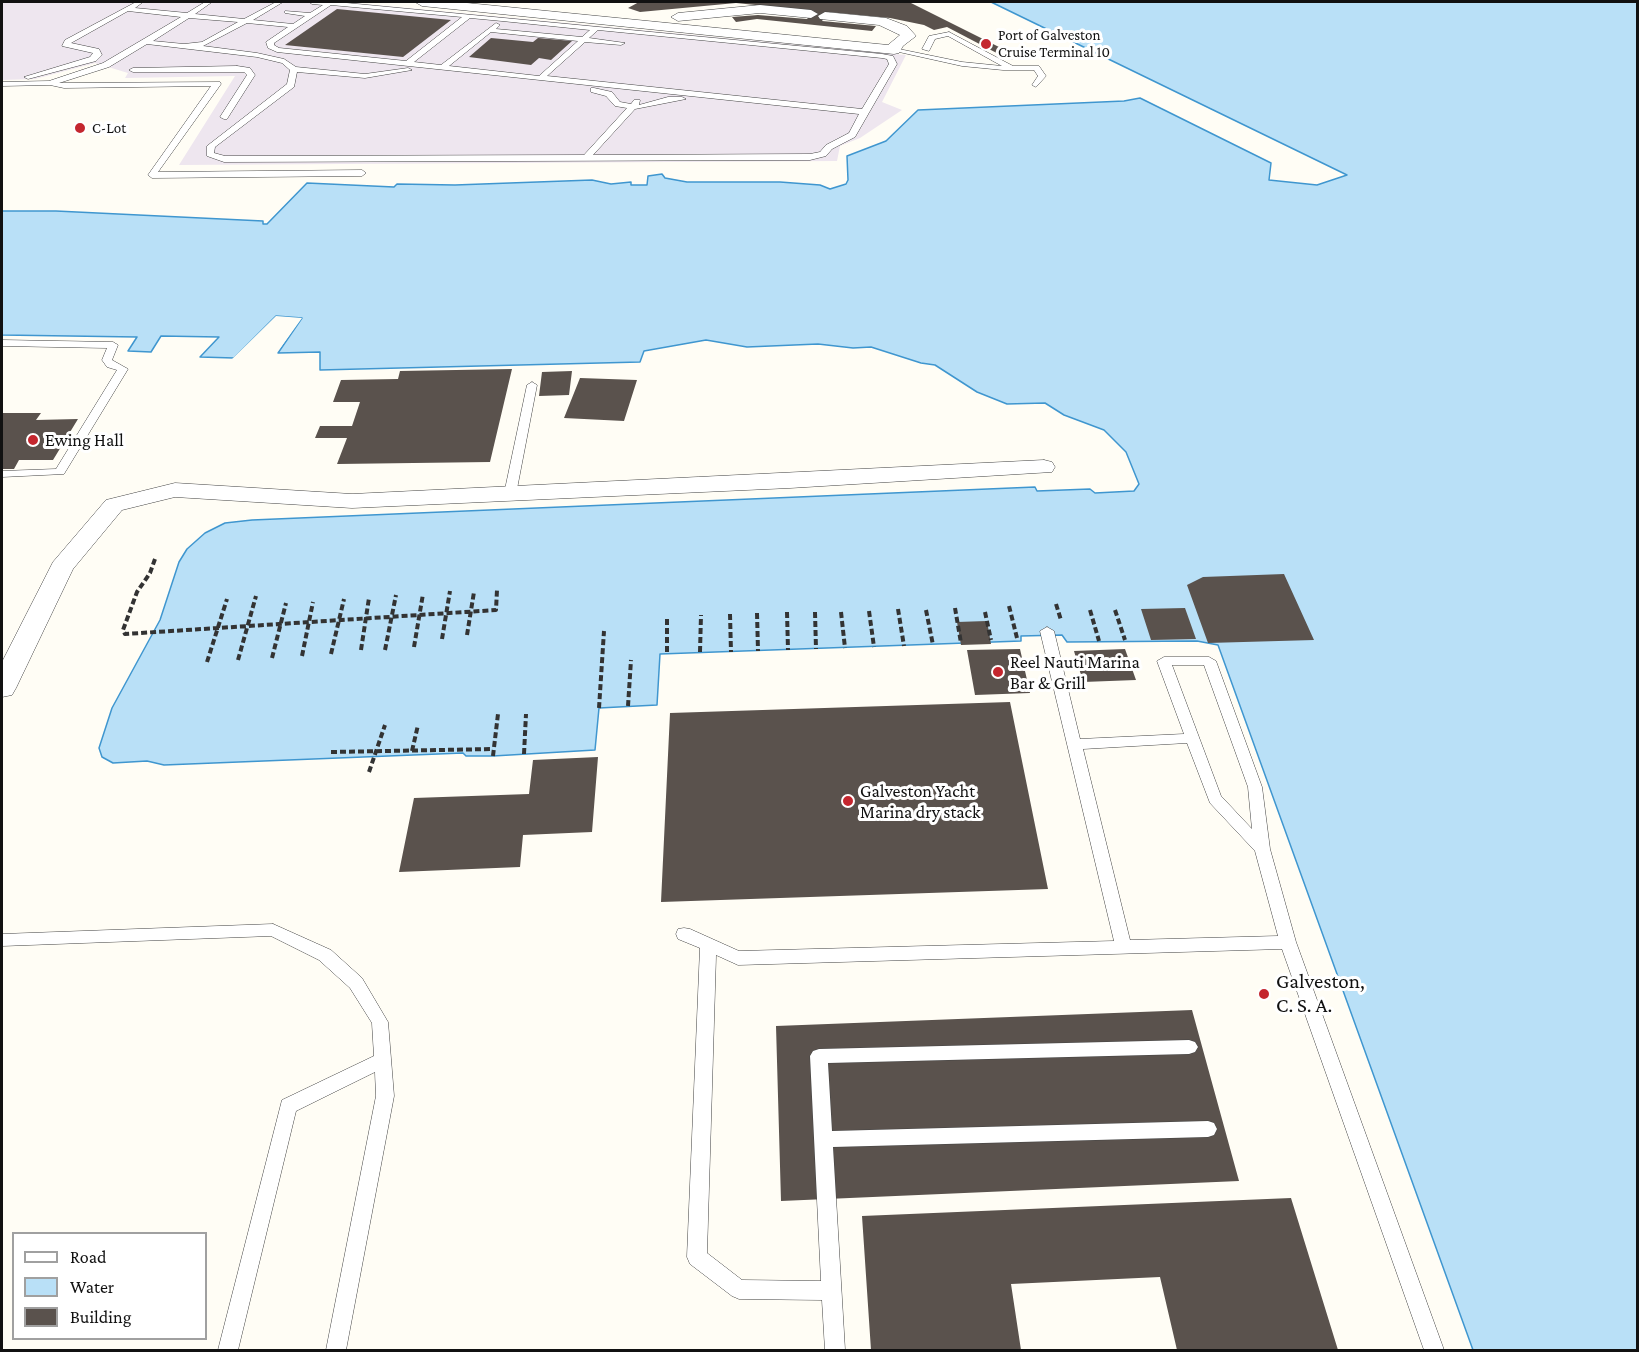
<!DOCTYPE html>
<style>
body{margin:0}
#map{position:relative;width:1639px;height:1352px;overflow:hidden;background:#fffdf5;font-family:"Crimson Pro",serif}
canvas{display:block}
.frame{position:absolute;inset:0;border:3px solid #111;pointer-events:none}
.legend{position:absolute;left:12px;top:1232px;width:195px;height:108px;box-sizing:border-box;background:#fff;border:2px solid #a0a0a0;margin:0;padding:8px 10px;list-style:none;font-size:18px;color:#111}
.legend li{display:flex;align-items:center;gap:12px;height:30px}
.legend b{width:30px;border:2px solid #a0a0a0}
</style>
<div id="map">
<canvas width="1639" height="1352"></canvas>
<div class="frame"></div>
<ul class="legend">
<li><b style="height:8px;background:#fff"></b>Road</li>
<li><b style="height:16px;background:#b9e0f7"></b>Water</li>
<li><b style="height:16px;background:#5a524d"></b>Building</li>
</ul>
</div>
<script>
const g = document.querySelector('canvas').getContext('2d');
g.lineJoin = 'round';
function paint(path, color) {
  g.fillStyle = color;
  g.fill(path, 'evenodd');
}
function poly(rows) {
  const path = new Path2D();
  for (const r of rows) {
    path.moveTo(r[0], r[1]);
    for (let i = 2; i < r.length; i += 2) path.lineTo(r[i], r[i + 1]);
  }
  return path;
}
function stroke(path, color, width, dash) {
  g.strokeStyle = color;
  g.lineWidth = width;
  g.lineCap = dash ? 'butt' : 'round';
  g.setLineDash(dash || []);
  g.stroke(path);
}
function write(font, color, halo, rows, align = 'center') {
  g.font = font + ' "Crimson Pro",serif';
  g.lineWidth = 6;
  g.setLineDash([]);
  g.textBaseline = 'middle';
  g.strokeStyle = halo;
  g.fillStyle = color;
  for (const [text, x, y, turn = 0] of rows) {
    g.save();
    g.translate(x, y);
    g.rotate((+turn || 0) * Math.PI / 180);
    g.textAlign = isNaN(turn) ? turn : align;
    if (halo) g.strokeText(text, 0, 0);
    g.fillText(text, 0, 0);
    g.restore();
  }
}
const industrial = poly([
 [2,2,344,2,906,55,882,102,902,110,860,138,840,146,837,161,179,165,235,76,125,78,128,73,95,63,35,79,2,80]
]);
const water = poly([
 [991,2,1637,2,1637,1350,1473,1350,1218,645,1197,641,1067,642,1062,635,1021,636,1021,641,660,654,657,705,599,708,595,750,493,756,466,756,463,753,164,765,147,761,113,763,102,757,99,748,112,708,160,620,179,562,187,549,205,533,225,523,252,520,1035,487,1037,491,1090,489,1095,493,1134,491,1139,484,1126,452,1104,430,1064,415,1045,403,1007,404,977,392,935,365,921,363,871,347,853,348,818,344,747,347,706,340,644,351,640,362,320,370,320,352,278,353,302,318,276,316,234,358,200,357,219,337,161,336,151,352,128,351,137,337,2,335,2,211,56,211,263,221,263,224,267,224,307,183,394,187,397,184,455,185,592,180,611,184,631,182,631,185,647,185,648,176,662,174,665,178,687,182,780,182,820,185,830,189,846,184,848,180,847,156,886,141,918,110,1124,101,1140,98,1271,163,1269,180,1317,185,1347,175,991,2]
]);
const pier = poly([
 [276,316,302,318,276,354,297,321,277,319,236,360,230,361]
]);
const building = poly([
 [639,2,909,2,1019,57,1010,60,947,27,934,30,924,25,890,18,828,12,822,21,876,26,872,31,757,19,736,22,732,17,758,15,807,19,814,11,736,3,640,12,628,8],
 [337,9,451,20,403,57,285,45],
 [491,38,533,42,538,38,572,41,551,60,539,58,531,65,469,57],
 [512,369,490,462,337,464,347,438,315,438,320,426,352,426,360,402,333,402,341,380,398,379,400,371],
 [572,371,569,395,539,396,542,372],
 [580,378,637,380,624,421,564,418],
 [2,413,41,413,36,420,78,419,53,460,19,460,14,469,2,469],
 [1284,574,1314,640,1208,643,1187,585,1203,577],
 [1185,608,1196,639,1151,640,1141,609],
 [987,621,991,644,961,645,957,622],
 [1020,649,1030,693,975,695,967,650],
 [1125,649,1136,680,1083,682,1074,651],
 [1010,702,1048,889,661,902,670,713],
 [598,757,592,832,523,835,520,867,399,872,414,798,529,794,533,760],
 [1192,1010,1239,1181,781,1201,776,1026],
 [1291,1198,1338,1350,1177,1350,1160,1277,1011,1284,1021,1350,871,1350,862,1216]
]);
const path = poly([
 [155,559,150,573,137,592,123,630,125,634,496,610,497,590],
 [1056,604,1061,620],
 [1009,606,1017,638],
 [955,608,961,643],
 [898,609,904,646],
 [926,610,933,645],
 [1090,610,1099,641],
 [1115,610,1125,640],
 [869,611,874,647],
 [787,612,788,650],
 [815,612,816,649],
 [841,612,845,648],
 [985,612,991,640],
 [757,613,758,651],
 [730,614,731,652],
 [667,619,667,653],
 [467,635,474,592],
 [442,639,450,591],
 [414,647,423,594],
 [361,650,369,598],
 [385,650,396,595],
 [700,652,701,615],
 [331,654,344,599],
 [302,656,313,602],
 [272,658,286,603],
 [238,660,256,596],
 [207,662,227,599],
 [628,706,631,660],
 [599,708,604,631],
 [412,751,418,725],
 [331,752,493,749],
 [524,754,526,714],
 [493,756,498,714],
 [369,772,385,725]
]);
const lane = poly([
 [136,2,143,2,135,8,187,13,205,2,212,2,195,14,244,19,276,2,283,2,253,20,293,24,305,16,285,13,285,11,310,13,323,5,312,4,309,2,336,2,882,54,893,56,897,64,855,137,832,149,826,156,810,160,224,162,207,156,207,146,287,84,290,70,282,63,257,57,147,44,109,67,59,83,220,82,221,84,158,172,362,170,366,173,362,176,152,178,148,175,211,86,64,88,50,85,2,86,2,82,49,81,103,63,181,17,128,11,71,43,99,49,102,55,96,61,28,79,24,77,90,57,93,53,62,46,65,40,136,2],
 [331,5,462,17,406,61,279,48,274,45,274,43,331,5],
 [189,18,238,22,202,42,184,44,153,41,189,18],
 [470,18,502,21,590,30,582,37,496,29,500,25,496,23,441,65,414,62,470,18],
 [247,23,288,27,266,42,268,48,277,52,859,114,849,133,826,145,820,152,810,154,593,155,635,109,686,99,682,97,668,97,639,105,640,100,634,100,631,104,620,102,612,92,594,88,591,88,591,92,606,96,615,106,627,108,584,155,225,156,214,153,215,147,294,87,297,72,365,78,412,70,408,68,365,74,296,67,284,59,257,53,203,46,247,23],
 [598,30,882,58,887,59,889,64,862,109,547,76,585,42,621,45,625,43,589,38,598,30],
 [491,32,578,41,539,76,449,66,491,32],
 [949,32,1013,66,1039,66,1046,76,1036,87,1032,85,1038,76,1034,70,1003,70,962,66,890,50,894,48,962,62,1002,66,948,36,935,39,929,51,922,49,929,36,949,32],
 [237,66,250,68,255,75,227,119,224,119,220,117,247,75,244,72,133,72,129,70,133,68,237,66],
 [2,340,113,342,118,345,112,360,128,369,64,474,2,477,2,471,56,469,117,370,107,367,102,360,107,348,2,346,2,340],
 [532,382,537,385,516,494,510,498,504,494,527,385,532,382],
 [1047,627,1054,631,1080,739,1184,734,1157,661,1164,657,1209,657,1216,661,1262,787,1270,849,1296,942,1444,1350,1424,1350,1282,949,738,965,716,955,707,1253,742,1280,821,1281,810,1056,813,1051,819,1049,1189,1040,1195,1042,1198,1047,1195,1052,1189,1054,828,1063,832,1131,1208,1121,1214,1123,1217,1129,1214,1135,1208,1137,833,1147,845,1350,825,1350,822,1300,739,1299,732,1296,690,1264,687,1257,700,948,678,939,676,934,678,929,684,928,690,929,739,951,1114,941,1040,631,1047,627],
 [1172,665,1204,665,1248,787,1252,829,1221,796,1172,665],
 [1187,743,1210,803,1255,851,1278,936,1130,940,1083,749,1187,743],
 [273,924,331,950,362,978,388,1022,394,1096,346,1350,326,1350,376,1096,375,1072,296,1111,238,1350,218,1350,282,1100,374,1056,372,1023,350,988,319,960,271,936,2,946,2,934,273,924]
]);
const street = poly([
 [415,2,457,2,888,45,900,35,879,25,820,19,818,16,825,12,886,18,907,26,916,36,903,46,899,53,894,54,422,6,415,2],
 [760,5,811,10,818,14,811,18,760,13,678,21,671,17,678,13,760,5],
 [1044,460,1052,462,1055,467,1052,472,790,488,352,508,175,497,122,510,73,569,16,688,12,695,2,697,2,662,53,562,106,500,175,483,352,494,1044,460]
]);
const markers = [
 [986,44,6,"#c4262e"],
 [80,128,6,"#c4262e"],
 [33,440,6,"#c4262e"],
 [998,672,6,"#c4262e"],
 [848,801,6,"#c4262e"],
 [1264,994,6,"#c4262e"]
];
const farPoinames = [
 ["Port of Galveston",998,35],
 ["Cruise Terminal 10",998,52],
 ["C-Lot",92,128]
];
const poiNames = [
 ["Ewing Hall",45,440],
 ["Reel Nauti Marina",1010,662],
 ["Bar & Grill",1010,683],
 ["Galveston Yacht",860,791],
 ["Marina dry stack",860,812]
];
const nearPoinames = [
 ["Galveston,",1276,982],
 ["C. S. A.",1276,1006]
];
paint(industrial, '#eee6ef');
paint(water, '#b9e0f7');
stroke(water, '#3f96cf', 1.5);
paint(pier, '#fffdf5');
paint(building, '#5a524d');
stroke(lane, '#444', 1);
stroke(street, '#444', 1);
stroke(path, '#333', 4, [6, 3]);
paint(lane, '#fff');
paint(street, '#fff');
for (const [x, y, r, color] of markers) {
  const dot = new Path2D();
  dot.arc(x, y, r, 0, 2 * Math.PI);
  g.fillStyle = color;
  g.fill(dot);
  stroke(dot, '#fff', 2);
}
write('15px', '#111', '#fff', farPoinames, 'left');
write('18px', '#111', '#fff', poiNames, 'left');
write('21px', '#111', '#fff', nearPoinames, 'left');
</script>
